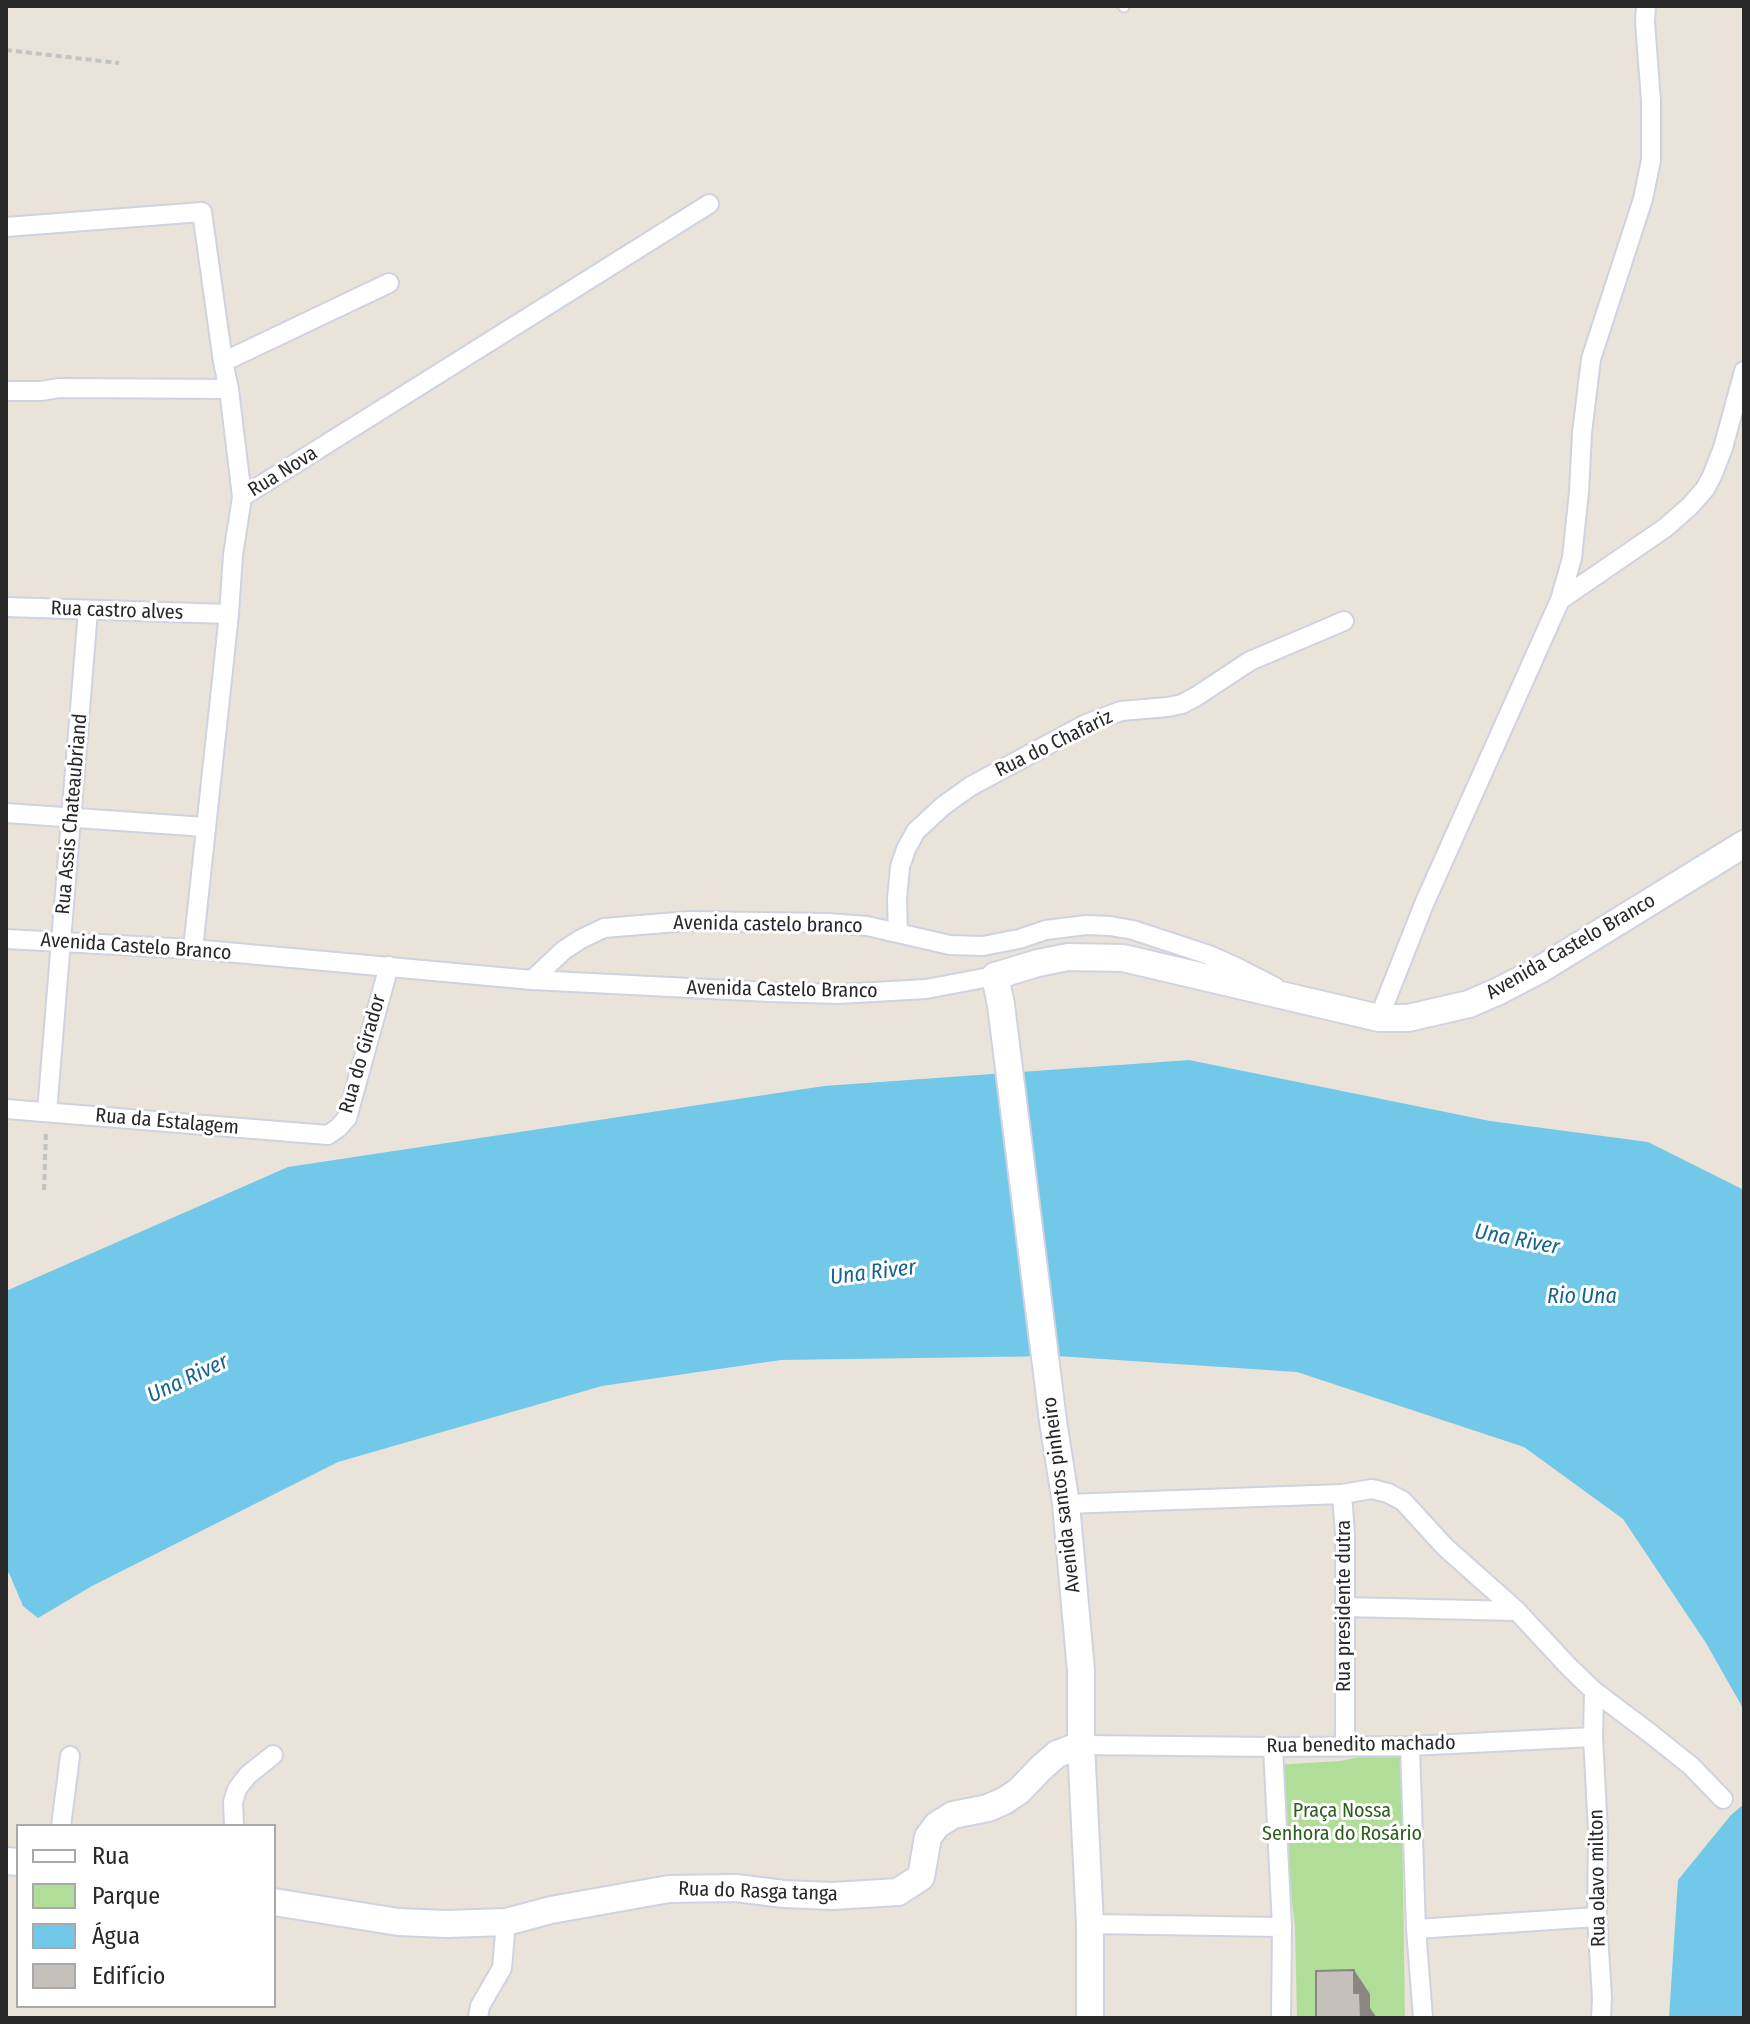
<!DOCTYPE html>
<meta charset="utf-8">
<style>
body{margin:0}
#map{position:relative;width:1750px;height:2024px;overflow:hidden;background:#eae3da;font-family:"Fira Sans Condensed",sans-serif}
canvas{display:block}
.frame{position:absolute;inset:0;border:8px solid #282828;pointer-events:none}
.legend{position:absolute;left:16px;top:1824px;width:260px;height:184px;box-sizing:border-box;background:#fff;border:2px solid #a9a9a9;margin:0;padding:10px 14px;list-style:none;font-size:24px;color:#282828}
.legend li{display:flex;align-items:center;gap:16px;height:40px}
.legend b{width:40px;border:2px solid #a9a9a9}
</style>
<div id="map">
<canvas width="1750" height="2024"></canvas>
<div class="frame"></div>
<ul class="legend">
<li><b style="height:10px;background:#fff"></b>Rua</li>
<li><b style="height:22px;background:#b0de98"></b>Parque</li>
<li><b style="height:22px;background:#71c8e8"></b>Água</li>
<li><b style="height:22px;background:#c5c0ba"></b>Edifício</li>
</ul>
</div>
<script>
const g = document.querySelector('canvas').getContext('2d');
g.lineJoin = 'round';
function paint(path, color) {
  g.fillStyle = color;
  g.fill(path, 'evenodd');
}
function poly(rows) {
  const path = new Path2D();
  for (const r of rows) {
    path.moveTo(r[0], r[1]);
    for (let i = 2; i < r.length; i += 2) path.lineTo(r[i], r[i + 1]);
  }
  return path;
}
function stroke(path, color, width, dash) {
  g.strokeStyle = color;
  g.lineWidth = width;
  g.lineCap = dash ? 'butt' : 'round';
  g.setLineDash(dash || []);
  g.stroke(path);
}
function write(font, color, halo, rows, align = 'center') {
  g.font = font + ' "Fira Sans Condensed",sans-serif';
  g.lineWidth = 6;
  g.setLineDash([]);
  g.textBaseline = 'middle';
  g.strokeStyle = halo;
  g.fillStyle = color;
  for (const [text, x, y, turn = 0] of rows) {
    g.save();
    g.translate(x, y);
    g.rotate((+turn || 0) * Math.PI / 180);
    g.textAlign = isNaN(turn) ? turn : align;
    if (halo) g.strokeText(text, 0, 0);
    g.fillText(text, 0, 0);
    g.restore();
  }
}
const green = poly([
 [1401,1749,1405,2018,1297,2018,1295,1926,1275,1765,1340,1761]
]);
const water = poly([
 [1189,1060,1490,1121,1648,1142,1744,1190,1744,1710,1706,1643,1623,1519,1524,1447,1297,1372,1057,1356,781,1360,602,1386,338,1462,92,1586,38,1618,23,1606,9,1573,6,1574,6,1291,288,1167,824,1086],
 [1744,1804,1744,2018,1669,2018,1678,1880,1731,1815]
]);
const path = poly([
 [6,50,119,63],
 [44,1190,46,1130]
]);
const lane = poly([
 [1123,6,1124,7]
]);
const street = poly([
 [6,227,202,212,223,362,229,389,242,497,233,555,229,614,193,949],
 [223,362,389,283],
 [6,391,41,391,59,388,229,389],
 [242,497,709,204],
 [1560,600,1665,528,1690,506,1705,489,1712,476,1723,448,1744,371],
 [6,607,229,614],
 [6,813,205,827],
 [898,933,897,899,900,867,906,849,916,831,943,806,971,786,1086,724,1121,711,1168,707,1182,704,1197,696,1250,661,1344,621],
 [6,939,193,949,532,980,769,992,838,994,926,989,995,976],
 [532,980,564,950,581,939,604,928,689,921,828,923,867,926,950,945,983,946,1019,939,1046,930,1086,925,1110,926,1133,930,1209,955,1236,967,1275,987],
 [1379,1018,1424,904,1560,600,1572,558,1579,492,1582,433,1591,359,1643,199,1651,160,1651,101,1645,22,1646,6],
 [6,1109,328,1135,338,1128,347,1118,389,966],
 [47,1112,88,611],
 [1342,1494,1372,1489,1388,1493,1403,1501,1445,1547,1517,1611,1569,1667,1594,1691,1651,1734,1691,1766,1723,1799],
 [1066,1504,1342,1494,1345,1534,1345,1746],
 [1345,1607,1517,1611],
 [1593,1737,1598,1832,1597,1917,1602,1998,1601,2018],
 [1081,1745,1273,1747,1410,1746,1593,1737,1594,1691],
 [1410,1746,1416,1929,1423,2018],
 [1273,1747,1282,1927,1281,2018],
 [61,1826,70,1756],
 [234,1826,233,1802,237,1789,248,1775,273,1755],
 [1090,1924,1282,1927],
 [1416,1929,1597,1917],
 [478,2018,480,2006,502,1968,506,1922]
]);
const secondary = poly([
 [6,1861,18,1862],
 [274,1902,398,1922,446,1924,506,1922,551,1910,669,1889,736,1888,784,1894,833,1896,898,1892,921,1877,928,1837,937,1825,953,1815,988,1808,1004,1801,1019,1791,1040,1769,1057,1754,1081,1745],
 [1090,2018,1090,1924,1081,1745,1081,1671,1066,1504,1053,1421,1001,1005,995,976,1038,963,1068,957,1123,958,1379,1018,1408,1018,1469,1004,1499,991,1541,969,1744,844]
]);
const shadedWall = poly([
 [1354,1970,1370,1994,1370,2008,1377,2018,1361,2018,1354,1993]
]);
const building = poly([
 [1354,1970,1354,1993,1360,1993,1361,2018,1316,2018,1316,1971,1354,1970]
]);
const streetNames = [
 ["Rua Nova",283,472,-32],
 ["Rua castro alves",117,611,2],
 ["Rua do Chafariz",1054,744,-26],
 ["Rua Assis Chateaubriand",72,814,-85],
 ["Avenida castelo branco",768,925,1],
 ["Avenida Castelo Branco",136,947,4],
 ["Avenida Castelo Branco",1571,947,-30],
 ["Avenida Castelo Branco",782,990,1],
 ["Rua do Girador",363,1054,-74],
 ["Rua da Estalagem",167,1122,5],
 ["Avenida santos pinheiro",1062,1495,-97],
 ["Rua presidente dutra",1344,1606,-90],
 ["Rua benedito machado",1361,1745,-1],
 ["Rua olavo milton",1598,1878,-91],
 ["Rua do Rasga tanga",758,1892,2]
];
const parkNames = [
 ["Praça Nossa",1342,1811],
 ["Senhora do Rosário",1342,1834]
];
const waterNames = [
 ["Una River",1517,1240,11],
 ["Una River",873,1273,-7],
 ["Rio Una",1582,1297],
 ["Una River",188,1379,-25]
];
paint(green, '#b0de98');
paint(water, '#71c8e8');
stroke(lane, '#cfd2e0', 13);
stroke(street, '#cfd2e0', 22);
stroke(secondary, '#cfd2e0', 30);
stroke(path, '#c3c3c3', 4, [6, 4]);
stroke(lane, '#fff', 9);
stroke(street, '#fff', 18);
stroke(secondary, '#fff', 26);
paint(shadedWall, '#8a8682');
paint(building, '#c5c0ba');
stroke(building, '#8a8682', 2);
write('20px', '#282828', '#fff', streetNames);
write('20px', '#2a601d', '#fff', parkNames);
write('italic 22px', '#136590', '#fff', waterNames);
</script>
